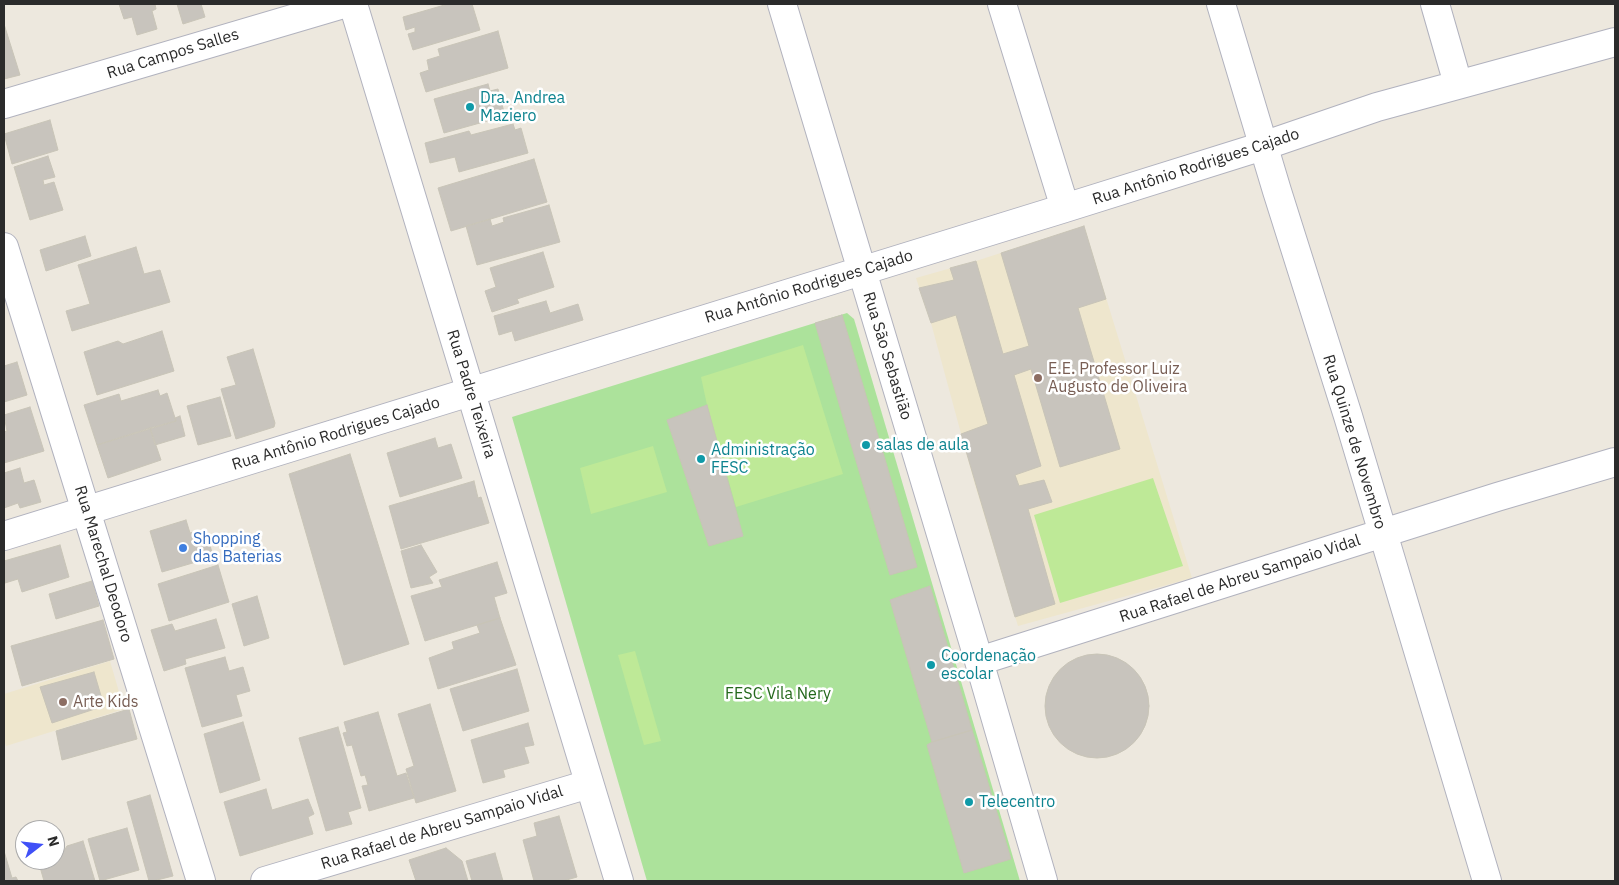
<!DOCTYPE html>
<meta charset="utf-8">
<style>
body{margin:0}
#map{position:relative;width:1619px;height:885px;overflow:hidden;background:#ede8de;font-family:"IBM Plex Sans",sans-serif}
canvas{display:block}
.frame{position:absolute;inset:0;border:5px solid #2b2b2b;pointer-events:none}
.north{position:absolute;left:15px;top:820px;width:50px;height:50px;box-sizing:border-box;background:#fff;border:1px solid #aaa;border-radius:50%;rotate:74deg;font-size:14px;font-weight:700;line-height:20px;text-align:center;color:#2b2b2b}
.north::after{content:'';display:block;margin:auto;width:18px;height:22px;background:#4050f7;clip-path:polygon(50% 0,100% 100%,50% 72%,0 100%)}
</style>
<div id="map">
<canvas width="1619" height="885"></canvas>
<div class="frame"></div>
<div class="north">N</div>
</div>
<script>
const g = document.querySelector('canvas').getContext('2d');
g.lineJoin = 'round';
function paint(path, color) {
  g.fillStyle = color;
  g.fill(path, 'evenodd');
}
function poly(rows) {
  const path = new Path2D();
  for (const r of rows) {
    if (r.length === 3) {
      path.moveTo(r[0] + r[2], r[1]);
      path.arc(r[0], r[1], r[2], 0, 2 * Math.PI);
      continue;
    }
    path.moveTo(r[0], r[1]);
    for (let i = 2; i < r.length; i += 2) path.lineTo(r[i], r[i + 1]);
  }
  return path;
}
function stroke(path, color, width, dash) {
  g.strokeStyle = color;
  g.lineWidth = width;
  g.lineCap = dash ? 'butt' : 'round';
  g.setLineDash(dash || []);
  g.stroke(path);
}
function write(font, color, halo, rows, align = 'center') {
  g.font = font + ' "IBM Plex Sans",sans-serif';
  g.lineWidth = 5;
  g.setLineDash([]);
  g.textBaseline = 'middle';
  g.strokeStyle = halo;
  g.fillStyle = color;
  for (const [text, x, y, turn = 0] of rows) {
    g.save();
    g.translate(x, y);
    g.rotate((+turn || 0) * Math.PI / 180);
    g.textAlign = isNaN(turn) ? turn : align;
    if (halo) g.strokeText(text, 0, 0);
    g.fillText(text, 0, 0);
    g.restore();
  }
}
const education = poly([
 [1084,226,1192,578,1018,626,975,485,931,323,916,278,976,261],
 [110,661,124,709,6,746,4,740,4,694]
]);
const green = poly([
 [847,313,854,319,1020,881,647,881,512,417]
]);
const pitch = poly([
 [803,345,843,474,736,507,707,405,701,377],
 [653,446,667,492,591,514,580,468],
 [1153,478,1183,566,1060,603,1034,515],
 [635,651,661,741,644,745,618,655]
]);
const building = poly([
 [119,4,155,4,156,9,152,11,157,29,137,35,132,17,124,19,119,4],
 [177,4,201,4,205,17,183,24,177,4],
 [448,4,472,4,480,30,413,50,408,34,415,32,415,27,406,30,403,17,448,4],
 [4,24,20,75,4,79,4,24],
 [498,31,508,68,426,92,420,73,429,70,427,60,440,56,438,49,498,31],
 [488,84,490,91,498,89,505,116,444,133,434,99,488,84],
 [50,120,58,150,12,164,4,134,50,120],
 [513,124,515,130,521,128,528,153,459,172,455,157,430,163,425,143,469,131,471,135,513,124],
 [48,156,55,177,43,180,44,185,54,182,63,210,30,220,14,167,48,156],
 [534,159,547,202,451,231,438,188,534,159],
 [549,205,560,242,477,265,466,226,490,219,492,226,504,222,503,218,549,205],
 [1084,226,1106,299,1078,308,1120,449,1060,467,1031,369,1014,375,1041,466,1015,475,1019,486,1044,480,1052,502,1028,509,1055,604,1015,617,961,434,988,424,956,315,931,323,919,288,954,280,950,268,976,261,1003,354,1029,346,1001,253,1084,226],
 [85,236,91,256,46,271,40,250,85,236],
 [136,247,144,274,160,270,170,302,72,331,66,311,90,304,78,265,136,247],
 [543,252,554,287,517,299,519,303,492,312,485,291,496,287,490,268,543,252],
 [546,301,550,313,578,304,583,320,515,341,512,331,499,335,494,316,546,301],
 [842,315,917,567,890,575,815,323,842,315],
 [162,331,174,371,97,395,84,352,118,341,123,344,162,331],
 [253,349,275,423,274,427,236,439,221,389,236,385,227,357,253,349],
 [17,362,27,395,4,402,4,366,17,362],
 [158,390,160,396,167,393,176,421,97,445,84,405,119,394,121,401,158,390],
 [220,397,231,436,198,445,187,406,220,397],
 [707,405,743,536,709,546,667,420,707,405],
 [30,407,44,451,4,463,4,432,7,431,4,415,30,407],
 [180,416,185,436,155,445,150,428,176,421,175,418,180,416],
 [150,428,161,460,108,478,97,445,150,428],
 [435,438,438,448,451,444,462,478,400,497,387,453,435,438],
 [350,454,409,644,344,665,289,474,350,454],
 [20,468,24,483,34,480,41,502,20,508,18,503,4,508,4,473,20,468],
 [474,481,478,498,481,497,489,523,401,549,389,506,474,481],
 [186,520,190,533,195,532,197,540,208,537,213,557,162,572,150,531,186,520],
 [60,545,69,577,22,592,18,579,5,583,4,561,60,545],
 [421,545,437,572,429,577,433,583,411,588,401,551,421,545],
 [497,562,507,593,494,597,500,618,425,641,411,596,442,587,439,580,497,562],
 [218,565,229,602,169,621,158,584,218,565],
 [92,581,99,606,56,619,49,594,92,581],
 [930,586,972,730,932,742,890,600,930,586],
 [257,596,269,638,244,646,232,604,257,596],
 [500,618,516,665,438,689,429,658,454,649,452,642,480,633,477,625,500,618],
 [216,619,225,648,185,659,186,664,164,671,151,630,172,624,175,631,216,619],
 [103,620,114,659,22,686,11,646,103,620],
 [1097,706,52],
 [225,657,229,671,243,667,250,691,236,695,242,716,202,727,185,668,225,657],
 [517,669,529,711,463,731,450,689,517,669],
 [94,672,104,706,52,723,40,687,94,672],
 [430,704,456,791,416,803,406,769,414,766,398,714,430,704],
 [129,709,137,739,62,760,56,731,129,709],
 [378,712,397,776,406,773,414,798,369,811,362,786,368,785,365,775,361,776,352,745,347,746,343,733,347,732,344,722,378,712],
 [243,722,260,780,220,793,204,734,243,722],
 [528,723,534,745,524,747,529,763,503,770,505,777,483,783,471,740,528,723],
 [338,727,361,808,348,812,352,824,326,831,299,738,338,727],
 [972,730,1011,859,964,873,927,745,932,742,972,730],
 [266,789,272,810,308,799,314,814,308,817,313,834,240,856,224,802,266,789],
 [150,795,173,876,153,881,149,881,127,802,150,795],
 [559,816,577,877,563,881,534,881,523,840,537,836,534,823,559,816],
 [127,828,139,870,100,881,88,839,127,828],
 [83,841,95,881,44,881,40,867,57,862,67,846,83,841],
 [446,848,462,861,468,881,416,881,409,860,446,848],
 [4,851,12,878,16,877,18,881,4,881,4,851],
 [495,853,503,881,472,881,466,861,495,853]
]);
const minor = poly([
 [782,4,979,661,1043,881],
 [1002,4,1065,208],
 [1221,4,1277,191,1348,416,1487,881],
 [1435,4,1458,84],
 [4,104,343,4],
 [4,536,1065,208,1263,146,1377,107,1615,42],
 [979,661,1497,497,1615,462],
 [265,881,589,784]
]);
const secondary = poly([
 [353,4,619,881],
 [4,247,201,881]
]);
const markers = [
 [470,107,5,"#0f9aa8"],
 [1038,378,5,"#8d6e63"],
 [866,445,5,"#0f9aa8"],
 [701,459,5,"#0f9aa8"],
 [183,548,5,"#3f7fe0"],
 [931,665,5,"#0f9aa8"],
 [63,702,5,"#8d6e63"],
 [969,802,5,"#0f9aa8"]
];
const streetNames = [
 ["Rua Campos Salles",173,54,-17],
 ["Rua Antônio Rodrigues Cajado",1196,167,-18],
 ["Rua Antônio Rodrigues Cajado",809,287,-17],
 ["Rua São Sebastião",887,356,73],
 ["Rua Padre Teixeira",471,394,73],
 ["Rua Antônio Rodrigues Cajado",336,434,-17],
 ["Rua Quinze de Novembro",1354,442,73],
 ["Rua Marechal Deodoro",103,564,73],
 ["Rua Rafael de Abreu Sampaio Vidal",1240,579,-18],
 ["Rua Rafael de Abreu Sampaio Vidal",442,828,-17]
];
const cultureNames = [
 ["Dra. Andrea",480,98],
 ["Maziero",480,116],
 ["salas de aula",876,445],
 ["Administração",711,450],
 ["FESC",711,468],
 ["Coordenação",941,656],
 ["escolar",941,674],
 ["Telecentro",979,802]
];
const educationNames = [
 ["E.E. Professor Luiz",1048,369],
 ["Augusto de Oliveira",1048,387],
 ["Arte Kids",73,702]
];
const shopNames = [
 ["Shopping",193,539],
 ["das Baterias",193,557]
];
const parkNames = [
 ["FESC Vila Nery",778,694]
];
paint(education, '#eee6cd');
paint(green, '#ace29b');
paint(pitch, '#bee997');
paint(building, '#c8c4bd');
stroke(building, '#c8c4b7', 1);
stroke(minor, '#b1b2be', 30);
stroke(secondary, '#b1b2be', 30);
stroke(minor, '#fff', 28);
stroke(secondary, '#fff', 28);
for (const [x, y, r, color] of markers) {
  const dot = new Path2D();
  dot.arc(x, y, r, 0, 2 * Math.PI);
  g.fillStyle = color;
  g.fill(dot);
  stroke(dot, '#fff', 2);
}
write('16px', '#2b2b2b', '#fff', streetNames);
write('16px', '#0d838f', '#fff', cultureNames, 'left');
write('16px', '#785e54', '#fff', educationNames, 'left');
write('16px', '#366cbe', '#fff', shopNames, 'left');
write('16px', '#24681c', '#fff', parkNames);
</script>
